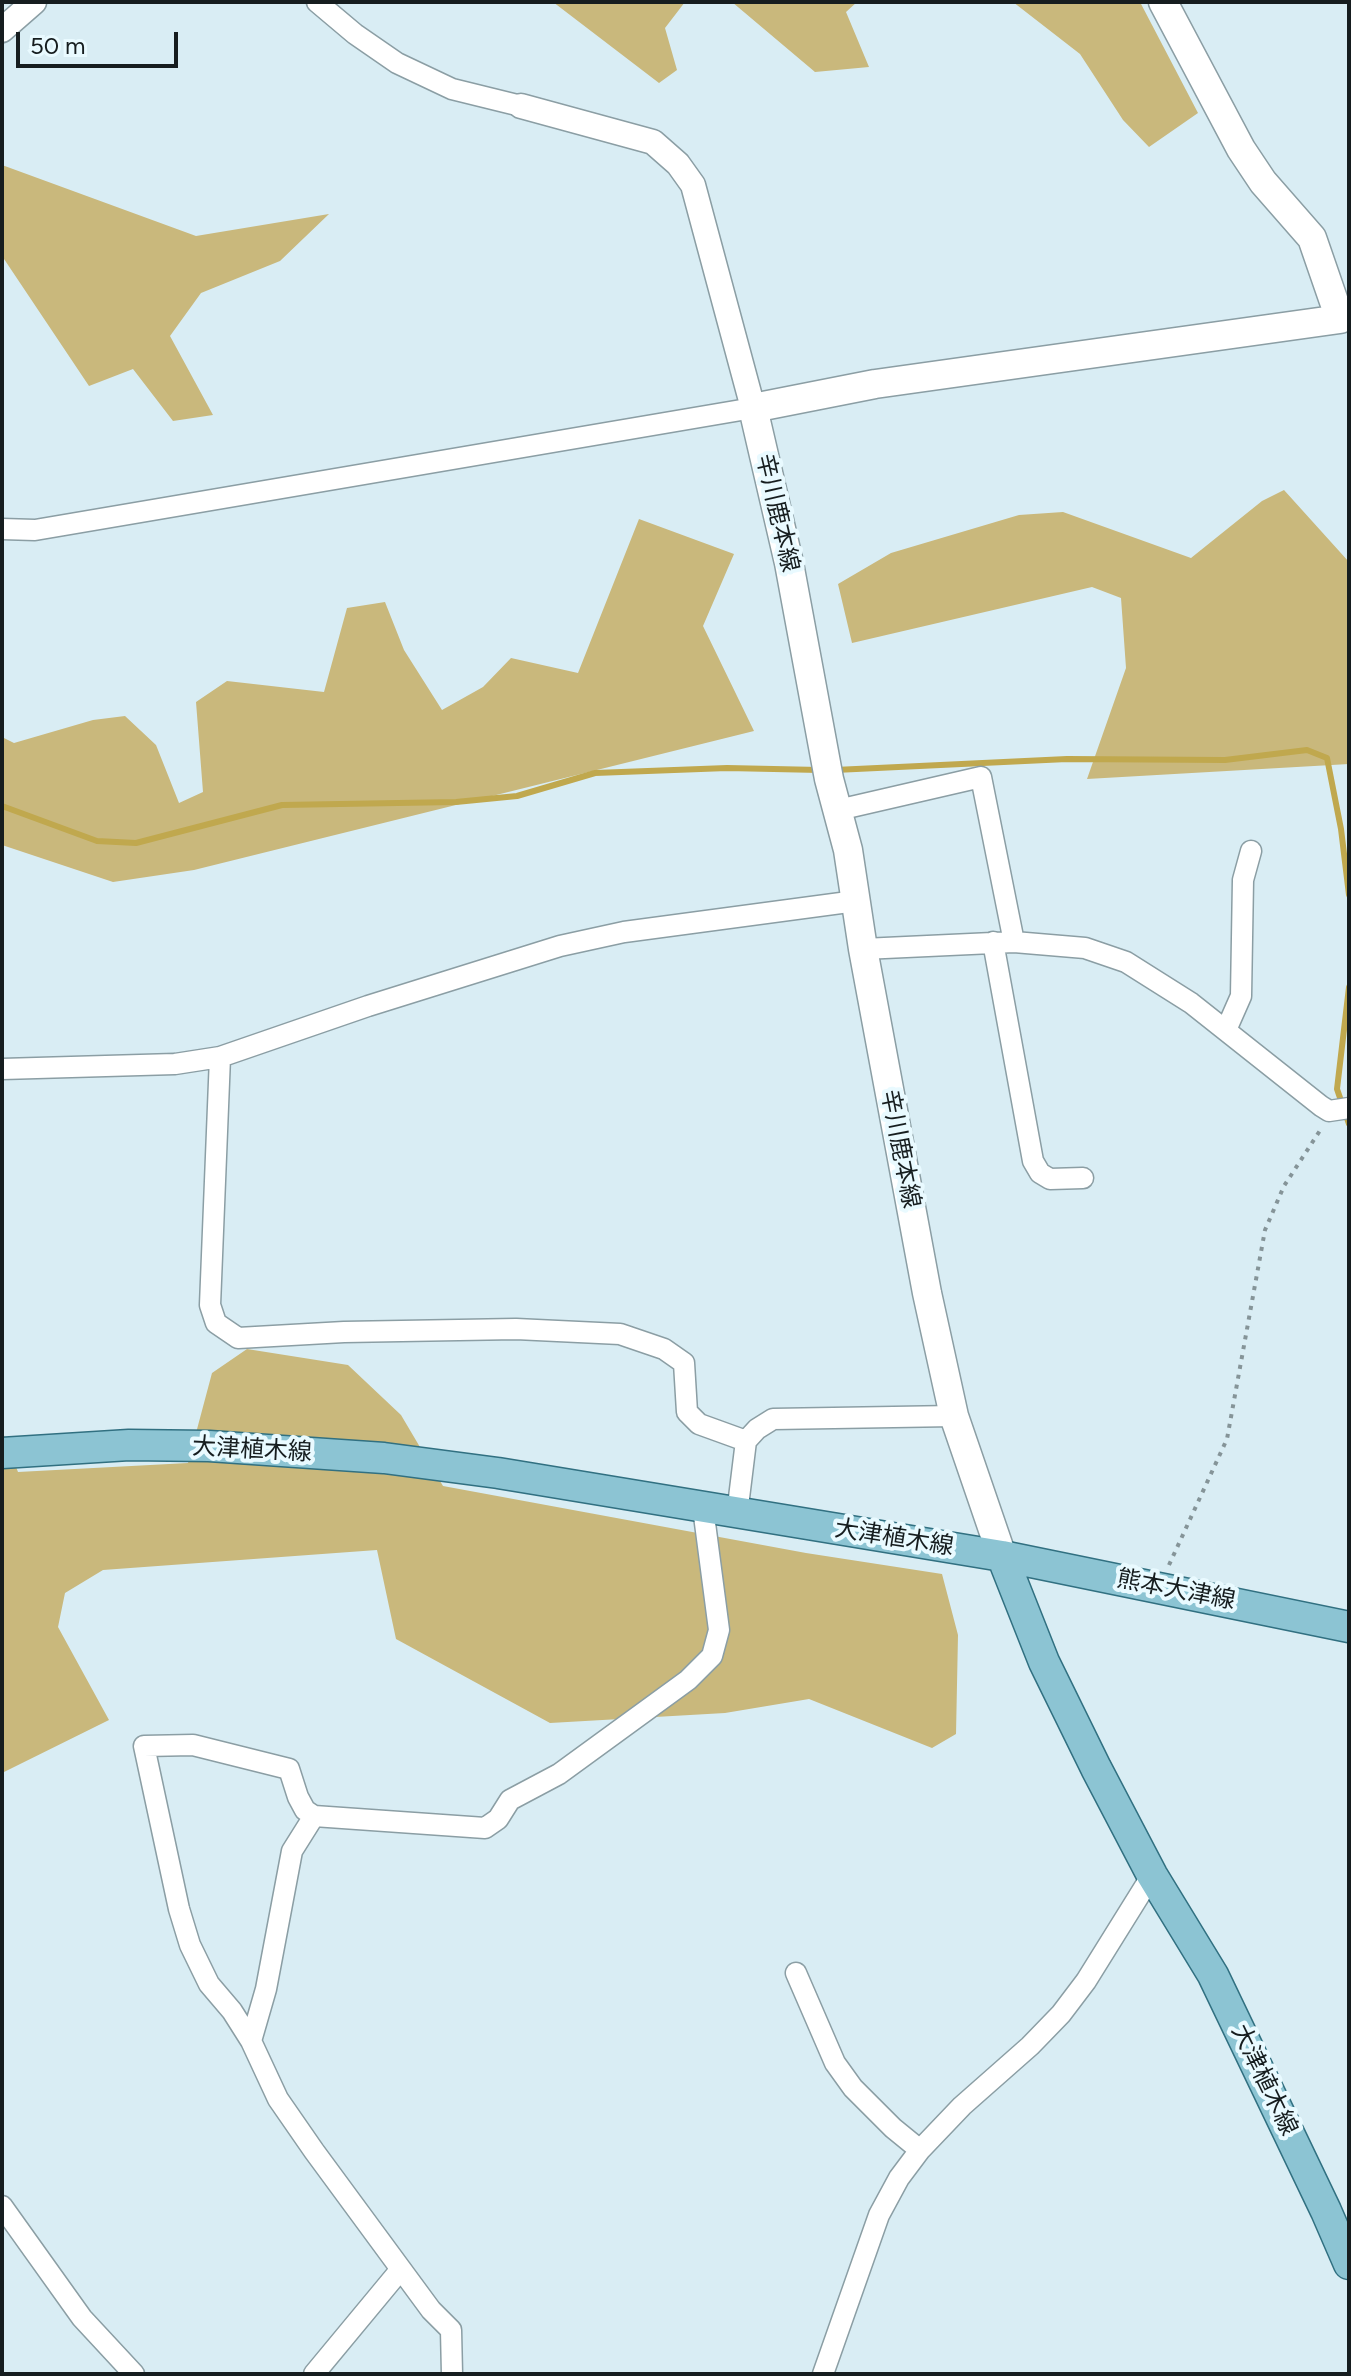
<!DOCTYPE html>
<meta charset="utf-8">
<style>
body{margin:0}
#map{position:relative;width:1351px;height:2376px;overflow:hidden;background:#d9edf4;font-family:Figtree,sans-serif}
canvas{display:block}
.frame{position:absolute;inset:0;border:4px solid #161d1f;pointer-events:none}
.scale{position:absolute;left:16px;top:32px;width:162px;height:36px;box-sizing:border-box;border:4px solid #161d1f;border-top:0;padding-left:10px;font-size:24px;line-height:28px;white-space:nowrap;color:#161d1f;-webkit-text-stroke:6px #e9faff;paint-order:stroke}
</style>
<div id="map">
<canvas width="1351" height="2376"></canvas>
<div class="frame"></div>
<div class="scale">50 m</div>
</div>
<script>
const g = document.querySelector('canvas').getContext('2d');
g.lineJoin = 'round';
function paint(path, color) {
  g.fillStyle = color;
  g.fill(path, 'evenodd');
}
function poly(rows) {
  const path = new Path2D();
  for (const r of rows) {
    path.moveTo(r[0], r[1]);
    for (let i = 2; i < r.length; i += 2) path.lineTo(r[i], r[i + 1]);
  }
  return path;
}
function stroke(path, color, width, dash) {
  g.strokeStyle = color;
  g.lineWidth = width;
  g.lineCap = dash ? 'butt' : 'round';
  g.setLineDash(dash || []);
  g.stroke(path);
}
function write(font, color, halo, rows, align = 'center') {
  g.font = font + ' Figtree,"Noto Sans JP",sans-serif';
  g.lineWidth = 8;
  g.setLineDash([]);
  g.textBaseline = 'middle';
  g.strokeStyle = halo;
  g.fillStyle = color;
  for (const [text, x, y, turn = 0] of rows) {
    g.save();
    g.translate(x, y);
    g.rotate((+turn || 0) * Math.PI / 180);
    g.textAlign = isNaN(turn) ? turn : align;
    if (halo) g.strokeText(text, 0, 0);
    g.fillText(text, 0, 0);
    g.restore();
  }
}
const green = poly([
 [553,2,685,2,665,28,677,70,659,83],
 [732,2,857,2,846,12,869,67,815,72],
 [1013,2,1140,2,1198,113,1149,147,1123,120,1080,54],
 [2,165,196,236,329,214,280,261,201,293,170,336,213,415,173,421,133,369,89,386,2,256],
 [1284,490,1349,562,1349,764,1087,779,1126,668,1121,598,1092,587,852,643,838,584,891,553,1019,515,1063,512,1191,558,1262,501],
 [639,519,734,554,703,626,754,731,194,870,113,882,2,845,2,737,14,743,93,720,125,716,156,745,179,803,203,792,196,702,227,681,324,692,347,608,385,602,404,650,442,710,483,687,511,658,578,673],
 [247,1349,348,1365,401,1415,443,1486,806,1553,942,1574,958,1635,956,1734,932,1748,809,1699,725,1713,550,1723,396,1639,377,1550,103,1570,65,1593,58,1627,109,1720,2,1773,2,1430,18,1472,188,1463,212,1373]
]);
const stream = poly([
 [835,770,1067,759,1225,760,1307,750,1327,758,1341,829,1349,895],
 [2,806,97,841,136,843,282,805,456,802,517,796,595,773,727,768,820,770],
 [1349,987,1337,1089,1349,1124]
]);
const path = poly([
 [1169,1565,1227,1439,1265,1230,1284,1186,1321,1129]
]);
const minor = poly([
 [317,2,355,34,397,63,452,89,521,106],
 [2,529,35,530,753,408],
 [838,810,981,777,1014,942],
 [993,942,1033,1161,1040,1173,1050,1179,1083,1178],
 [863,949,1014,942,1085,948,1126,962,1191,1003,1321,1106,1329,1111,1349,1108],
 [1226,1030,1241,996,1243,880,1251,851],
 [220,1057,210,1305,216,1323,238,1338,344,1332,516,1329,620,1334,664,1349,684,1363,687,1412,699,1424,746,1441],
 [2,1069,175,1064,220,1057,368,1006,560,946,624,932,856,901],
 [737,1514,746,1441,757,1429,773,1419,954,1416],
 [314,1816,305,1810,298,1797,289,1769,193,1745,144,1746,179,1909,190,1945,209,1984,232,2011,251,2041,278,2099,314,2151,431,2310,451,2330,452,2374],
 [796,1973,835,2063,853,2088,893,2128,920,2150],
 [251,2041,266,1989,292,1851,314,1816,485,1828,498,1819,510,1800,559,1774,688,1680,712,1656,719,1630,703,1508],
 [2,2206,82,2318,134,2374],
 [314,2374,401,2269],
 [823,2374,879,2215,899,2178,920,2150,962,2106,1030,2046,1061,2014,1086,1981,1152,1875]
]);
const tertiary = poly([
 [2,30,34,2],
 [521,106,653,142,678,164,693,185,753,408]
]);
const secondary = poly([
 [1002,1556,954,1416,927,1293,863,949,848,850,829,779,789,563,753,408,875,384,1340,319,1312,238,1263,182,1241,149,1163,2]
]);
const primary = poly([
 [2,1453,129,1445,209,1446,384,1458,498,1473,1002,1556,1349,1627],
 [1002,1556,1044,1662,1096,1768,1152,1875,1213,1975,1326,2211,1349,2264]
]);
const streetNames = [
 ["辛川鹿本線",777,513,77],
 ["辛川鹿本線",900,1149,79],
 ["大津植木線",252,1450,3],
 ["大津植木線",894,1538,9],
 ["熊本大津線",1176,1590,11],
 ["大津植木線",1264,2080,64]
];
paint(green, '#c9b87c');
stroke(stream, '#c0a84e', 6);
stroke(minor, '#8b9ea4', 23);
stroke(tertiary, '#8b9ea4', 27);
stroke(secondary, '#8b9ea4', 31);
stroke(primary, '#317081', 33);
stroke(path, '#859498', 4, [4, 6]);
stroke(minor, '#fff', 20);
stroke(tertiary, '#fff', 24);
stroke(secondary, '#fff', 28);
stroke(primary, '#8cc4d3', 30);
write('24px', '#161d1f', '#e9faff', streetNames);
</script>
